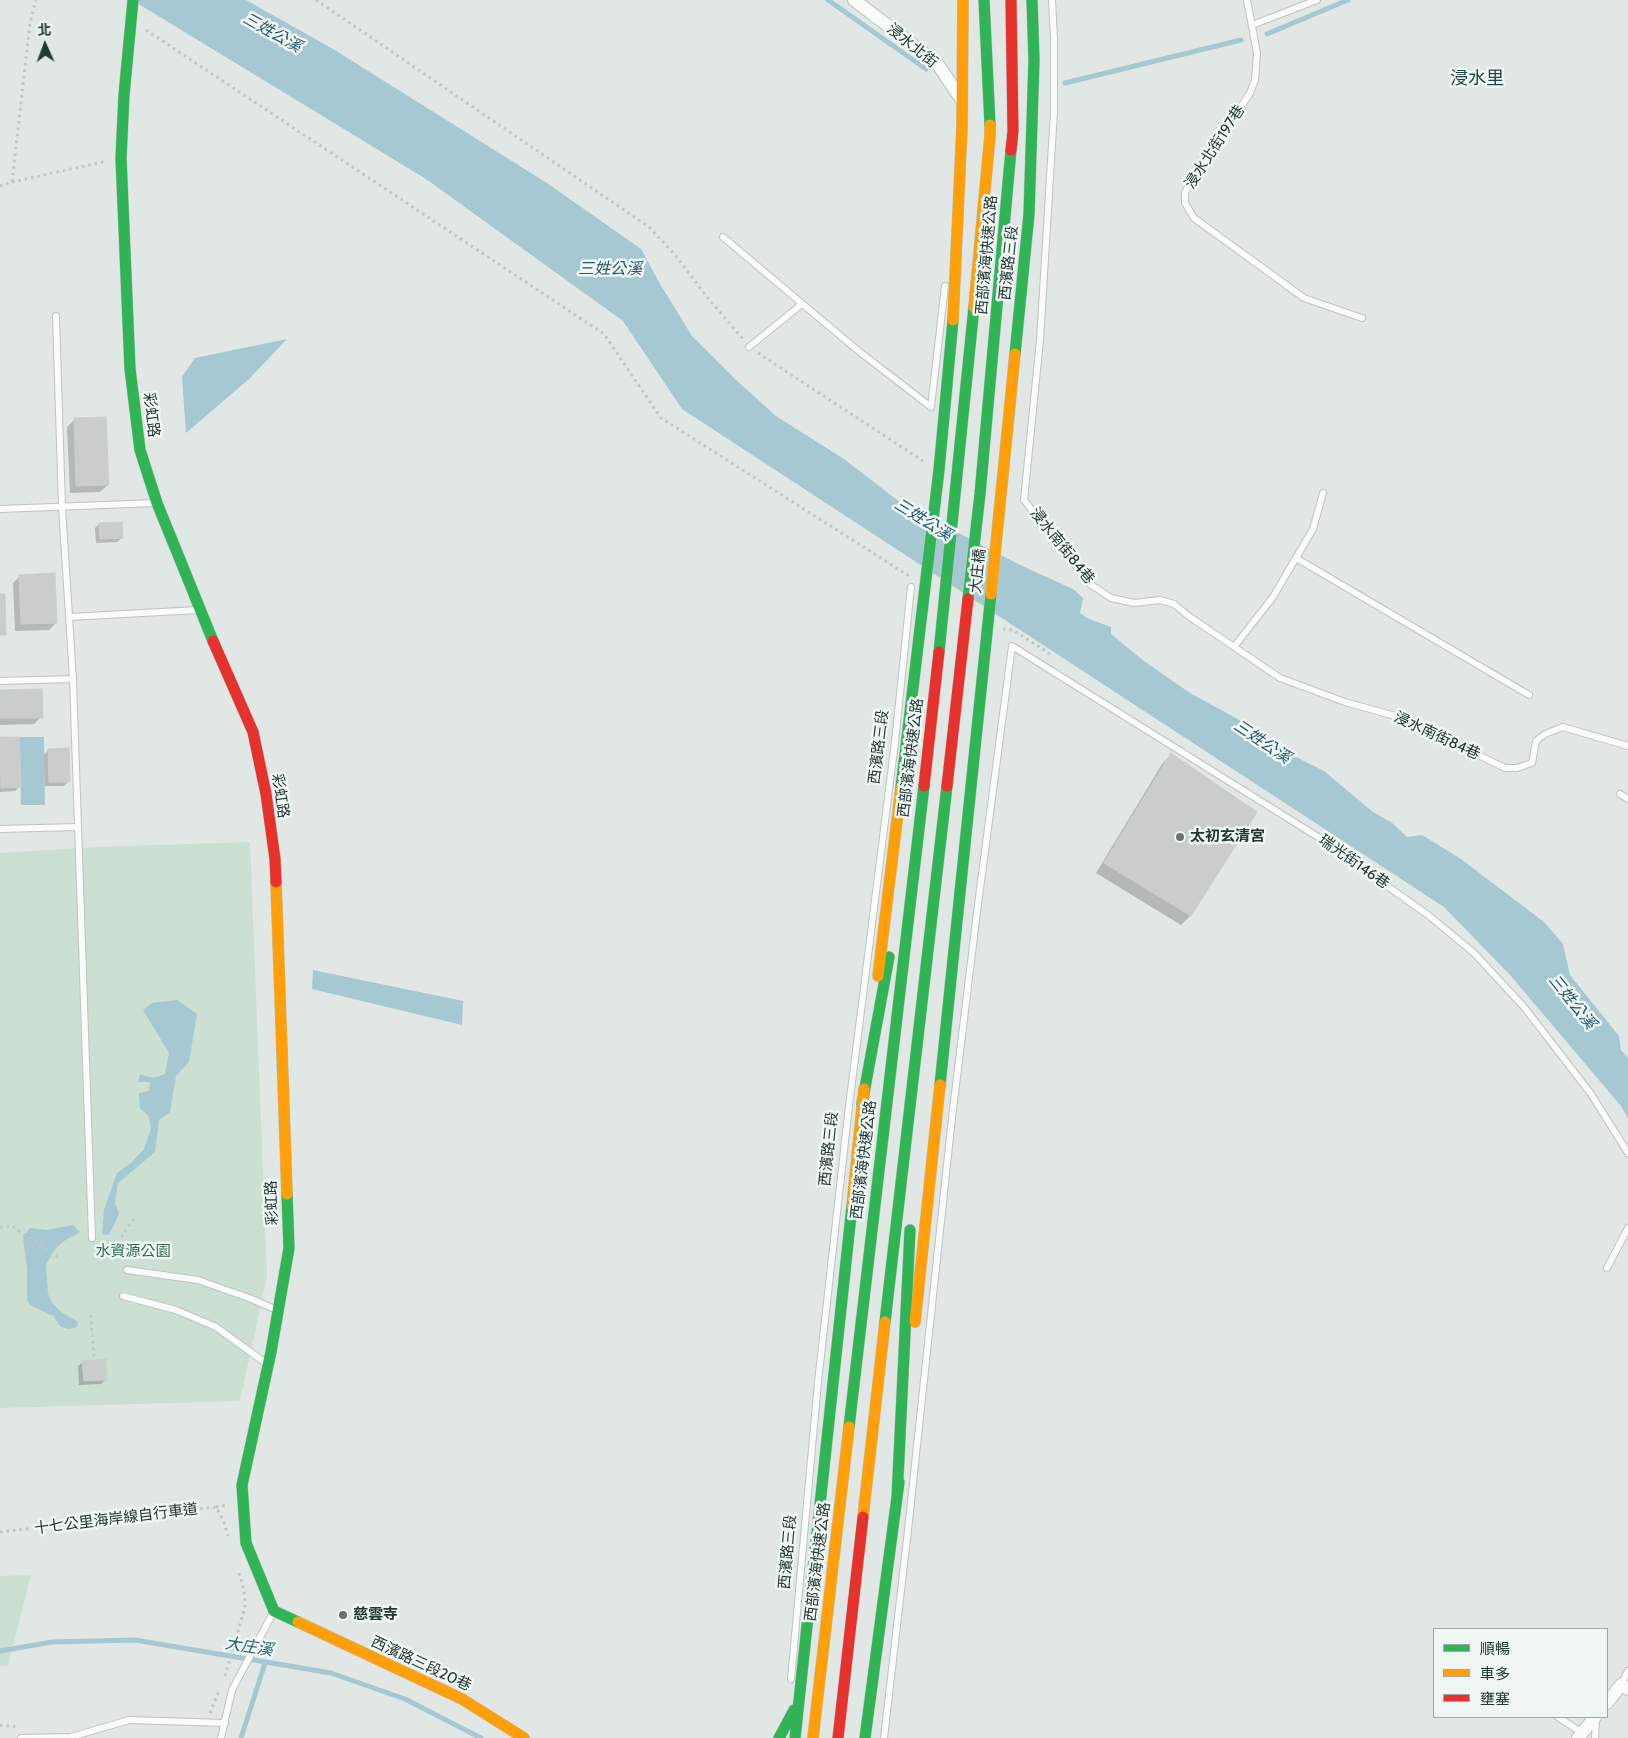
<!DOCTYPE html>
<meta charset="utf-8">
<style>
body{margin:0}
#map{position:relative;width:1628px;height:1738px;overflow:hidden;background:#e1e7e5;font-family:Cabin,"Noto Sans TC",sans-serif}
canvas{display:block}
.legend{position:absolute;left:1433px;top:1628px;width:175px;height:90px;box-sizing:border-box;background:#eff6f3;border:1px solid #9daaa7;margin:0;padding:6px 9px;list-style:none;font-size:15px;color:#223834}
.legend li{display:flex;align-items:center;gap:10px;height:25px}
.legend b{width:25px;border:1px solid #9daaa7}
.north{position:absolute;left:20px;top:20px;width:50px;height:50px;-webkit-text-stroke:4px #eff6f3;paint-order:stroke;rotate:358deg;font-size:14px;font-weight:700;line-height:20px;text-align:center;color:#223834}
.north::after{content:'';display:block;margin:auto;width:18px;height:22px;background:#223834;clip-path:polygon(50% 0,100% 100%,50% 72%,0 100%)}
</style>
<div id="map">
<canvas width="1628" height="1738"></canvas>
<ul class="legend">
<li><b style="height:6px;background:#30b455"></b>順暢</li>
<li><b style="height:6px;background:#ff9f0a"></b>車多</li>
<li><b style="height:6px;background:#e5322d"></b>壅塞</li>
</ul>
<div class="north">北</div>
</div>
<script>
const g = document.querySelector('canvas').getContext('2d');
g.lineJoin = 'round';
function paint(path, color) {
  g.fillStyle = color;
  g.fill(path, 'evenodd');
}
function poly(rows) {
  const path = new Path2D();
  for (const r of rows) {
    path.moveTo(r[0], r[1]);
    for (let i = 2; i < r.length; i += 2) path.lineTo(r[i], r[i + 1]);
  }
  return path;
}
function stroke(path, color, width, dash) {
  g.strokeStyle = color;
  g.lineWidth = width;
  g.lineCap = dash ? 'butt' : 'round';
  g.setLineDash(dash || []);
  g.stroke(path);
}
function write(font, color, halo, rows, align = 'center') {
  g.font = font + ' Cabin,"Noto Sans TC",sans-serif';
  g.lineWidth = 5;
  g.setLineDash([]);
  g.textBaseline = 'middle';
  g.strokeStyle = halo;
  g.fillStyle = color;
  for (const [text, x, y, turn = 0] of rows) {
    g.save();
    g.translate(x, y);
    g.rotate((+turn || 0) * Math.PI / 180);
    g.textAlign = isNaN(turn) ? turn : align;
    if (halo) g.strokeText(text, 0, 0);
    g.fillText(text, 0, 0);
    g.restore();
  }
}
const green = poly([
 [250,842,267,1276,240,1401,0,1408,0,853,95,847],
 [31,1575,8,1666,0,1666,0,1576]
]);
const water = poly([
 [132,0,246,0,333,49,547,183,641,249,660,284,692,336,736,380,776,416,844,459,901,503,1020,565,1073,589,1083,598,1080,613,1089,619,1111,627,1111,634,1144,661,1190,693,1243,722,1284,751,1324,771,1373,812,1391,822,1407,837,1422,835,1461,859,1544,922,1563,944,1570,975,1619,1036,1621,1050,1628,1058,1628,1118,1621,1106,1511,976,1444,907,682,409,623,321,426,179],
 [287,339,249,379,186,433,182,377,195,358],
 [19,737,44,737,45,805,21,805],
 [313,970,463,1001,462,1025,312,989],
 [177,1000,197,1014,189,1062,176,1076,170,1112,159,1120,155,1152,118,1183,115,1203,119,1214,109,1235,102,1234,104,1210,117,1173,131,1163,144,1149,151,1128,149,1117,140,1108,139,1093,149,1091,150,1082,138,1082,140,1074,153,1078,165,1074,169,1053,143,1010,152,1003],
 [73,1225,80,1232,64,1241,55,1249,46,1265,48,1294,52,1303,60,1311,78,1322,77,1327,69,1329,61,1327,53,1316,30,1305,27,1299,27,1268,23,1237,30,1228,46,1230]
]);
const shadow = poly([
 [74,420,108,485,100,492,70,493,67,427],
 [99,524,122,538,117,542,96,543,95,528],
 [20,576,56,623,49,630,15,631,13,583],
 [0,691,41,717,34,724,0,725],
 [0,738,18,738,19,787,15,791,0,792],
 [48,750,69,781,64,786,45,786,44,755],
 [1171,754,1256,812,1190,916,1181,925,1096,873,1162,764],
 [83,1362,106,1379,101,1384,79,1385,78,1366]
]);
const stream = poly([
 [828,0,926,69],
 [1267,34,1348,0],
 [1065,83,1241,40],
 [0,1651,52,1642,135,1640,331,1673,405,1699,481,1738],
 [241,1738,265,1663]
]);
const building = poly([
 [106,417,109,485,76,486,74,418,106,417],
 [122,522,123,538,100,539,99,523,122,522],
 [55,573,57,623,21,624,19,575,55,573],
 [0,594,5,594,6,635,0,635,0,594],
 [42,689,43,718,0,718,0,690,42,689],
 [0,737,19,737,21,787,1,788,0,737],
 [69,748,70,782,49,782,48,749,69,748],
 [1171,753,1257,812,1191,916,1104,863,1171,753],
 [106,1359,107,1380,84,1381,82,1361,106,1359]
]);
const path = poly([
 [316,0,649,227,676,256,707,297,743,339],
 [146,30,604,334,661,418,909,576],
 [12,182,107,161],
 [0,186,12,182,30,23,36,0],
 [758,353,923,461],
 [1003,629,1013,630,1049,653,1049,657],
 [0,1227,12,1226,57,1257],
 [114,1248,135,1217],
 [91,1315,94,1357],
 [216,1507,228,1505],
 [0,1532,216,1507,224,1522,228,1536],
 [225,1676,245,1607,244,1590,239,1573],
 [210,1713,219,1691],
 [0,1725,17,1727]
]);
const lane = poly([
 [1052,0,1054,38,1054,112,1040,340,1024,500,1090,584,1111,598,1134,603,1160,600,1174,604,1190,617,1280,678,1345,702,1402,718,1505,768,1517,768,1532,763,1536,741,1545,734,1563,727,1628,746],
 [1247,0,1257,53,1255,80,1250,93,1185,192,1185,203,1194,218,1304,298,1362,318],
 [1252,25,1317,0],
 [723,237,856,349,931,407],
 [56,316,62,507,73,679,92,1238],
 [749,347,802,304],
 [931,407,945,286],
 [0,509,156,503],
 [1296,558,1529,695],
 [69,617,198,610],
 [1234,647,1273,597,1313,529,1323,493],
 [0,681,73,679],
 [1620,794,1628,799],
 [0,829,77,827],
 [1607,1268,1628,1228],
 [127,1270,198,1280,249,1298,277,1310],
 [123,1296,176,1310,216,1327,267,1364],
 [791,1679,818,1382,849,1106,895,742,911,587],
 [1621,1685,1628,1671],
 [1558,1717,1582,1733],
 [21,1738,71,1737,129,1720,225,1723],
 [221,1738,232,1690,274,1611],
 [884,1738,908,1530,952,1118,977,912,1012,646,1318,837,1428,915,1474,953,1524,1007,1591,1094,1628,1153],
 [1595,1738,1596,1719]
]);
const street = poly([
 [854,0,937,63,961,99],
 [1607,1703,1621,1685,1628,1689],
 [1578,1738,1595,1717]
]);
const fast = poly([
 [133,0,124,95,121,158,130,369,140,450,157,503,213,641],
 [984,0,990,125],
 [1015,354,1029,214,1034,60,1032,0],
 [968,599,980,494,1011,150],
 [939,652,974,307],
 [901,788,939,470,953,320],
 [940,1085,991,594],
 [862,1104,889,957],
 [287,1194,289,1248,271,1352,242,1485,246,1543,274,1611,298,1622],
 [885,1322,947,786],
 [849,1427,924,786],
 [897,1498,910,1230],
 [779,1738,794,1710],
 [795,1738,852,1206],
 [865,1738,899,1482]
]);
const slow = poly([
 [974,307,990,136,990,125],
 [953,320,962,127,963,0],
 [991,594,1015,354],
 [276,882,287,1194],
 [878,976,901,788],
 [852,1206,864,1089],
 [915,1322,940,1085],
 [863,1517,885,1322],
 [298,1622,462,1699,524,1738],
 [813,1738,849,1427]
]);
const jam = poly([
 [1011,0,1013,131,1011,150],
 [213,641,253,732,266,794,275,859,276,882],
 [924,786,939,652],
 [947,786,968,599],
 [838,1738,863,1517]
]);
const markers = [
 [1180,837,5,"#657572"],
 [343,1615,5,"#657572"]
];
const streetNames = [
 ["浸水北街",912,46,39],
 ["浸水北街197巷",1215,147,-57],
 ["西部濱海快速公路",987,255,-85],
 ["西濱路三段",1009,263,-84],
 ["彩虹路",151,415,83],
 ["浸水南街84巷",1062,546,51],
 ["大庄橋",978,571,-84],
 ["浸水南街84巷",1437,736,25],
 ["西濱路三段",879,747,-83],
 ["西部濱海快速公路",911,758,-83],
 ["彩虹路",280,796,81],
 ["瑞光街146巷",1354,862,35],
 ["西濱路三段",829,1149,-84],
 ["西部濱海快速公路",864,1160,-83],
 ["彩虹路",272,1203,-92],
 ["十七公里海岸線自行車道",116,1519,-7],
 ["西濱路三段",788,1552,-85],
 ["西部濱海快速公路",818,1562,-83],
 ["西濱路三段20巷",421,1664,25]
];
const poiNames = [
 ["太初玄清宮",1190,837],
 ["慈雲寺",353,1615]
];
const parkNames = [
 ["水資源公園",133,1252]
];
const waterNames = [
 ["三姓公溪",272,33,29],
 ["三姓公溪",610,269],
 ["三姓公溪",923,520,32],
 ["三姓公溪",1262,742,34],
 ["三姓公溪",1572,1002,51],
 ["大庄溪",249,1647,9]
];
const quarterNames = [
 ["浸水里",1477,79]
];
paint(green, '#ccdfd3');
paint(water, '#a5c8d3');
paint(shadow, '#0003');
stroke(stream, '#a5c8d3', 5);
paint(building, '#c9cecc');
stroke(building, '#cad0ce', 1);
stroke(lane, '#bec4c2', 8);
stroke(street, '#bec4c2', 14);
stroke(fast, '#bec5c3', 12);
stroke(slow, '#bec5c3', 12);
stroke(jam, '#bec5c3', 12);
stroke(path, '#bfc7c6', 3, [2.5, 4]);
stroke(lane, '#fafbfb', 6);
stroke(street, '#fafbfb', 12);
stroke(fast, '#30b455', 11);
stroke(slow, '#ff9f0a', 11);
stroke(jam, '#e5322d', 11);
for (const [x, y, r, color] of markers) {
  const dot = new Path2D();
  dot.arc(x, y, r, 0, 2 * Math.PI);
  g.fillStyle = color;
  g.fill(dot);
  stroke(dot, '#eff6f3', 2);
}
write('15px', '#223834', '#eff6f3', streetNames);
write('bold 15px', '#223834', '#eff6f3', poiNames, 'left');
write('15px', '#2f6b4d', '#eff6f3', parkNames);
write('italic 16px', '#21596f', '#eff6f3', waterNames);
write('18px', '#1f4843', '#eff6f3', quarterNames);
</script>
